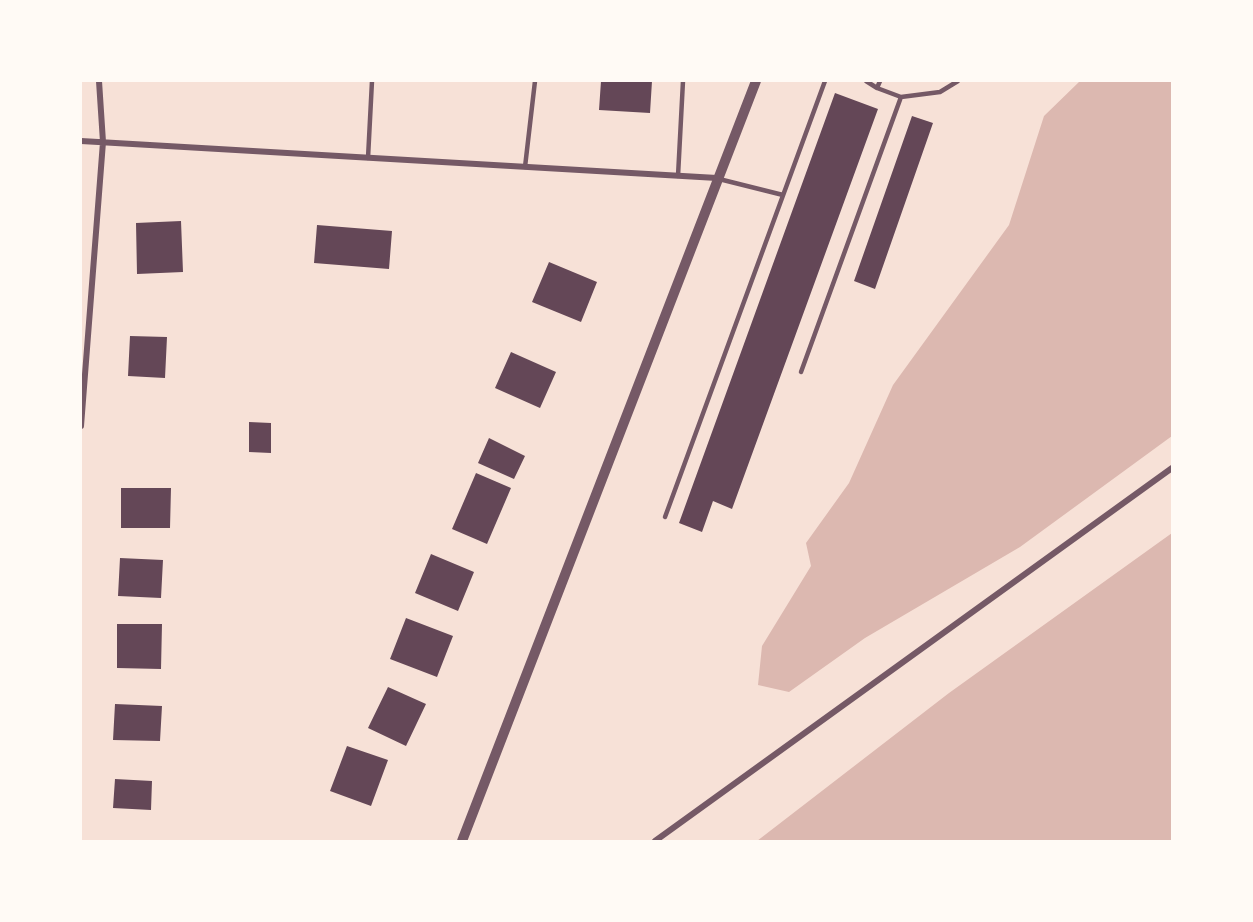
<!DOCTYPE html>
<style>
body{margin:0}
#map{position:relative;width:1253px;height:922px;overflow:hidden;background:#f7e1d7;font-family:"Fira Sans Condensed",sans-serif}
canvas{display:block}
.frame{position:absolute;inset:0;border:82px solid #fffaf5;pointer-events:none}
</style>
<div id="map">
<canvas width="1253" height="922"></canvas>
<div class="frame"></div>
</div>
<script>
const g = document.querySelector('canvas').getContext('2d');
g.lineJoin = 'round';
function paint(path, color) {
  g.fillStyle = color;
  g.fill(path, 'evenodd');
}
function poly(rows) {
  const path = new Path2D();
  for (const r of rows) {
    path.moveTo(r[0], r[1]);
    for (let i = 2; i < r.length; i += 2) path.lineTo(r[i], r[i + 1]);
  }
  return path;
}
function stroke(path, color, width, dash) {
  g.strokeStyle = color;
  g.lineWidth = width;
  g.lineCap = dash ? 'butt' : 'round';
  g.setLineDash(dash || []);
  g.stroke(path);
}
const water = poly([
 [1080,81,1172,81,1172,436,1020,547,865,638,789,692,758,685,762,646,811,566,806,543,849,483,893,385,1009,225,1044,116],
 [1172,533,1172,841,757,841,949,693]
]);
const building = poly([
 [601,81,652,81,650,113,599,110],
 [835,93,878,109,732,509,713,501,702,532,679,523],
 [912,116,933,123,875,289,854,281],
 [181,221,183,272,137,274,136,223],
 [317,225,392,231,389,269,314,263],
 [549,262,597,282,581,322,532,302],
 [130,336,167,337,165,378,128,376],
 [511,352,556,372,540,408,495,388],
 [249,422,271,423,271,453,249,452],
 [489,438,525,456,514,479,478,463],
 [476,473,511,488,487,544,452,529],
 [121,488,171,488,170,528,121,528],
 [431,554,474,572,458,611,415,593],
 [120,558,163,560,161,598,118,596],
 [406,618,453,636,437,677,390,659],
 [117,624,162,624,161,669,117,668],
 [388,687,426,704,406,746,368,728],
 [115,704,162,706,160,741,113,740],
 [347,746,388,760,371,806,330,791],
 [115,779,152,781,151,810,113,808]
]);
const service = poly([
 [866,81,877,88],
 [880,81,877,88,901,97],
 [368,158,372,81],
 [525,167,535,81],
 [678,176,683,81],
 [719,179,783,195],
 [801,372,901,97,940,92,958,81],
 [665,517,825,81]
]);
const minor = poly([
 [81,141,717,178],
 [81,426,103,142,99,81],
 [655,841,1172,468]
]);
const tertiary = poly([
 [462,841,756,81]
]);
paint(water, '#dcb8b0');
paint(building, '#644757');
stroke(service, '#755966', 4.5);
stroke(minor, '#755966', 6);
stroke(tertiary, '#755966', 10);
</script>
